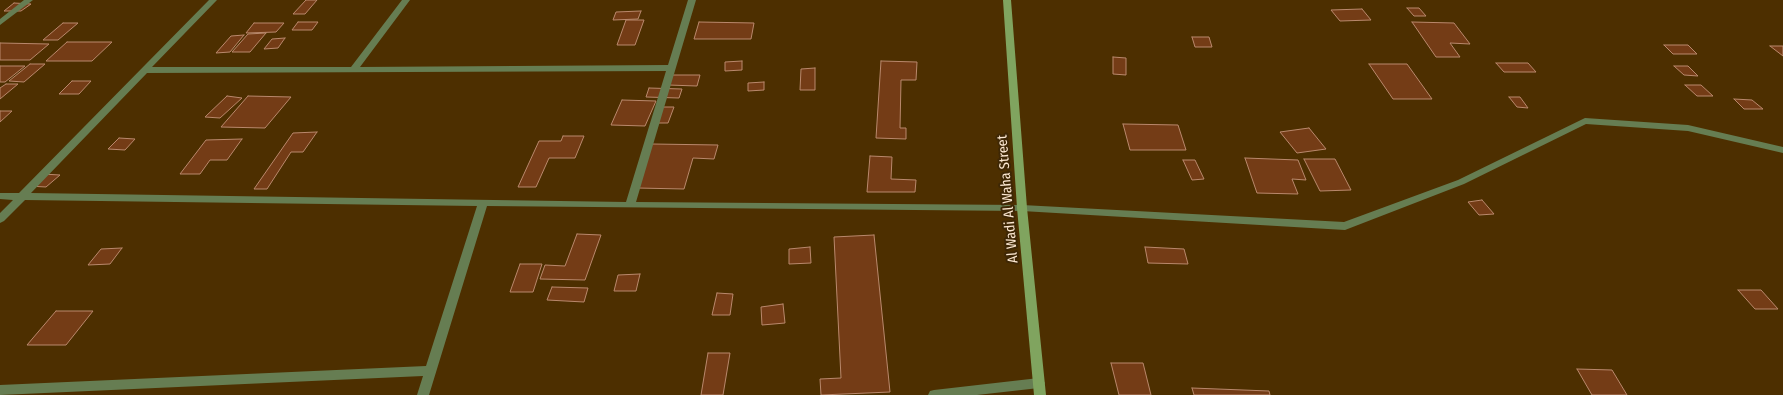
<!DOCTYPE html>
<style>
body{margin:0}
canvas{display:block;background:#4d2f00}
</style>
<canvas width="1783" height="395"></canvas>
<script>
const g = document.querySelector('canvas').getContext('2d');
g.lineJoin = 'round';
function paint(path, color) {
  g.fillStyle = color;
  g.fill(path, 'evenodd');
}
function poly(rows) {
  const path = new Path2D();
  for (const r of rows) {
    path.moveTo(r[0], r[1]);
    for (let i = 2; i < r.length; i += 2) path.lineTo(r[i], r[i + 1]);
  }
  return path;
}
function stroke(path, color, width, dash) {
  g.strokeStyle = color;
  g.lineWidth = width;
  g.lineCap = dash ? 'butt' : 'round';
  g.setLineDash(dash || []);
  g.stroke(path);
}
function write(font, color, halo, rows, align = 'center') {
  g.font = font + ' "Fira Sans Condensed",sans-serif';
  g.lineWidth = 4;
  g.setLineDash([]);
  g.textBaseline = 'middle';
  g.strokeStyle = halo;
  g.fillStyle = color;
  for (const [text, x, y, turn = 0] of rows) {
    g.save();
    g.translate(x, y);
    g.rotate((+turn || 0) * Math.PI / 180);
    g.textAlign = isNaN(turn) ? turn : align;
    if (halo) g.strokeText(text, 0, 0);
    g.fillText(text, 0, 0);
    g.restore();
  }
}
const building = poly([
 [306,0,317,0,305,14,293,14,306,0],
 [14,3,31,4,21,11,4,11,14,3],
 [1407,8,1419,8,1426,16,1414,16,1407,8],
 [1362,9,1371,20,1340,21,1331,10,1362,9],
 [641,11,638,19,613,20,616,12,641,11],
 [626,20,644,20,635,45,617,45,626,20],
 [298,22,318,22,312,30,292,30,298,22],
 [699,22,754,23,751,39,694,39,699,22],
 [1412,22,1454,23,1470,44,1450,43,1460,57,1436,57,1412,22],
 [63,23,78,23,58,40,43,40,63,23],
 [254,23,284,23,276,32,246,33,254,23],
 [266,33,250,52,232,52,248,34,266,33],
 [244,35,230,52,216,53,231,36,244,35],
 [1192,37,1209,37,1212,47,1195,47,1192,37],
 [285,38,278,48,264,49,272,39,285,38],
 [67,42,112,42,92,61,46,61,67,42],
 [0,43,49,44,30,60,0,60,0,43],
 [1664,45,1688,45,1697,54,1673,54,1664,45],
 [1770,46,1783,46,1783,56,1770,46],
 [1113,57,1126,58,1126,75,1113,74,1113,57],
 [742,61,742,70,725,71,725,62,742,61],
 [881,61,917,62,916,80,901,80,900,128,906,128,906,139,876,138,881,61],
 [1496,63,1528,63,1536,72,1504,72,1496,63],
 [30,64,45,64,24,82,9,81,30,64],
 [1369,64,1407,64,1432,99,1393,99,1369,64],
 [0,66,25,66,5,82,0,82,0,66],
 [1674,66,1688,66,1698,76,1684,75,1674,66],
 [815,68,815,90,800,90,801,69,815,68],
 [671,75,700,75,697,86,668,85,671,75],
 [72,81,91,81,79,94,59,94,72,81],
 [764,82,764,90,748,91,748,83,764,82],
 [6,84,18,84,0,99,0,88,6,84],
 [1685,85,1701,85,1713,96,1697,96,1685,85],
 [649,88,682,89,679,98,646,97,649,88],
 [227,96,242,98,220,118,205,117,227,96],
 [248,96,291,97,265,128,221,127,248,96],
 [1509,97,1520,97,1528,108,1517,107,1509,97],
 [1734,99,1752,100,1763,109,1744,109,1734,99],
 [622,100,656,101,645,126,611,125,622,100],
 [658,107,674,107,668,123,652,123,658,107],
 [0,111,12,111,0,122,0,111],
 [1123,124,1178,125,1186,150,1130,150,1123,124],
 [1309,128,1326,149,1297,153,1280,132,1309,128],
 [317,132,303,152,291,152,267,189,254,189,293,133,317,132],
 [563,136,584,136,575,158,549,158,536,187,518,187,539,141,561,141,563,136],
 [119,138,135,139,125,150,108,149,119,138],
 [242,139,227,160,210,160,200,174,180,174,206,140,242,139],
 [652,144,718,145,714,159,693,158,684,189,637,188,652,144],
 [870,156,892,157,891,179,916,180,915,192,867,192,870,156],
 [1245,158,1298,160,1306,180,1292,179,1298,194,1257,193,1245,158],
 [1304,159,1335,159,1351,190,1320,191,1304,159],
 [1183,160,1195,160,1204,179,1192,180,1183,160],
 [42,174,60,175,46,187,28,186,42,174],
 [1482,200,1494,214,1479,215,1468,202,1482,200],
 [577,234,601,235,585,280,540,279,545,265,565,266,577,234],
 [874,235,890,392,821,395,820,379,841,378,834,237,874,235],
 [810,247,811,263,789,264,789,249,810,247],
 [1145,247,1184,249,1188,264,1148,263,1145,247],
 [122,248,110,264,88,265,101,249,122,248],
 [520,264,542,264,533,292,510,292,520,264],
 [640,274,636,291,614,291,618,275,640,274],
 [552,287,588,288,584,302,547,300,552,287],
 [1738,290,1761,290,1778,309,1755,309,1738,290],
 [717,293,733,294,730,315,712,315,717,293],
 [783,304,785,323,762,325,761,307,783,304],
 [56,311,93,311,66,345,27,345,56,311],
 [708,353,730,353,723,395,701,395,708,353],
 [1111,363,1143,363,1151,395,1119,395,1111,363],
 [1577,369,1612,370,1627,395,1592,395,1577,369],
 [1192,388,1269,391,1270,395,1194,395,1192,388]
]);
const street = poly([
 [24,0,33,0,0,25,0,19,24,0],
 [209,0,217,0,152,67,351,67,402,0,410,0,360,67,668,65,688,0,696,0,636,202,1022,205,1344,222,1458,180,1585,118,1688,125,1783,147,1783,153,1688,131,1586,124,1464,184,1345,230,1022,211,487,206,429,395,417,395,423,376,0,395,0,385,426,366,477,206,25,200,4,221,0,223,0,213,13,200,0,199,0,193,19,193,209,0],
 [666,71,626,202,31,193,147,73,666,71],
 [1039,378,1043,380,1045,383,1043,386,1039,388,977,395,928,395,930,391,934,390,1039,378]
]);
const secondary = poly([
 [1003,0,1011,0,1027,208,1046,395,1034,395,1017,208,1003,0]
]);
const streetNames = [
 ["Al Wadi Al Waha Street",1008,199,-95]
];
paint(building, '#743c16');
stroke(building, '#b9886c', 1);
paint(street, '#667d52');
paint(secondary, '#80a45f');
write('14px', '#fbe7d1', '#3e2705', streetNames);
</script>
